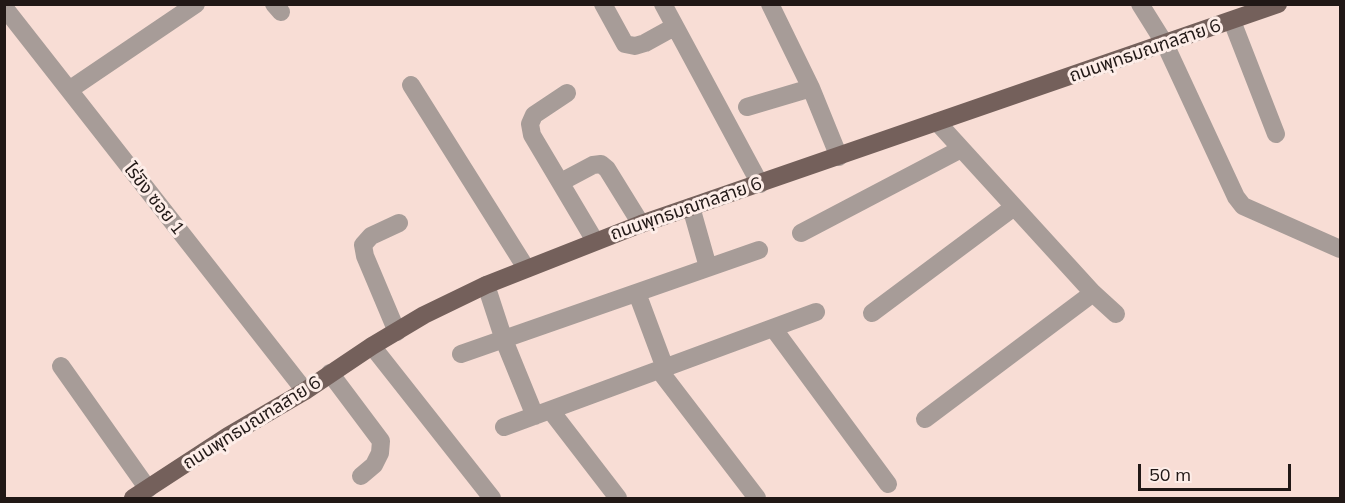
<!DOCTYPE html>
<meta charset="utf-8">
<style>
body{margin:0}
#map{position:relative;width:1345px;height:503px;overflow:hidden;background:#f8ddd5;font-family:Mulish,sans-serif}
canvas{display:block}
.frame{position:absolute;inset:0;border:6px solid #211816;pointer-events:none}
.scale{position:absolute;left:1138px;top:464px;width:153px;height:27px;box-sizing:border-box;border:3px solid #211816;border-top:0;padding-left:8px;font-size:18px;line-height:21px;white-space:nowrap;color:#211816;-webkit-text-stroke:4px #fdede8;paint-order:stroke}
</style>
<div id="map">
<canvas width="1345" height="503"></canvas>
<div class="frame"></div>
<div class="scale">50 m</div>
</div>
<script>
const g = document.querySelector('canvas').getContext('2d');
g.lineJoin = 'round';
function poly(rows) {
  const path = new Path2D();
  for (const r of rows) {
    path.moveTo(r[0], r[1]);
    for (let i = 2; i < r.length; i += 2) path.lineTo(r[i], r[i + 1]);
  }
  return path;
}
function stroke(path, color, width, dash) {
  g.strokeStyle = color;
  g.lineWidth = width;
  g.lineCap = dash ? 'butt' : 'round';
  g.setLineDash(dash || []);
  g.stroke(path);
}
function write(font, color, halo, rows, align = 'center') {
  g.font = font + ' Mulish,"Noto Sans Thai",sans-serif';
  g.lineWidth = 6;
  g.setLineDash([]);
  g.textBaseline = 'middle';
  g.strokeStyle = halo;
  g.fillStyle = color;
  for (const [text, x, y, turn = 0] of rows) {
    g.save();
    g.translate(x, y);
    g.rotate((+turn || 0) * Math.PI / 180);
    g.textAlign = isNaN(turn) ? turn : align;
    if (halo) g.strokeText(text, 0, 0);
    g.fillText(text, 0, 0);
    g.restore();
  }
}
const minor = poly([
 [274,4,281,12],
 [603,4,625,44,635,46,645,43,674,27],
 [663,4,760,184],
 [770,4,811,88,839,157],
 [1140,4,1165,44,1236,197,1243,206,1340,249],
 [4,7,305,391],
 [1232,21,1276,134],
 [411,85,526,268],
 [69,90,196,4],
 [567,93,534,115,530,124,532,135,595,241],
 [747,107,811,88],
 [937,122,1093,293,1116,314],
 [561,182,593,165,601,164,607,169,641,224],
 [691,207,708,267],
 [801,233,961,149],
 [486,285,504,340,535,416],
 [637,293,665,368],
 [872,313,1014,207],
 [773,328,888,484],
 [397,332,365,256,363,245,371,236,399,223],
 [372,346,492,498],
 [461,354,759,250],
 [61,366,148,489],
 [659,370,757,498],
 [330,373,381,441,380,453,374,465,361,476],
 [551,411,618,498],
 [925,419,1093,293],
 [504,427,816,312]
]);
const major = poly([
 [133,498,228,436,305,391,372,346,424,315,486,285,641,224,1278,4]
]);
const streetNames = [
 ["ถนนพุทธมณฑลสาย 6",1145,51,-19],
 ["ไร่ขิง ซอย 1",154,199,52],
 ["ถนนพุทธมณฑลสาย 6",686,209,-19],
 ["ถนนพุทธมณฑลสาย 6",252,423,-32]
];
stroke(minor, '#a79c98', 18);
stroke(major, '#74605b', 18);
write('18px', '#211816', '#fdede8', streetNames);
</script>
